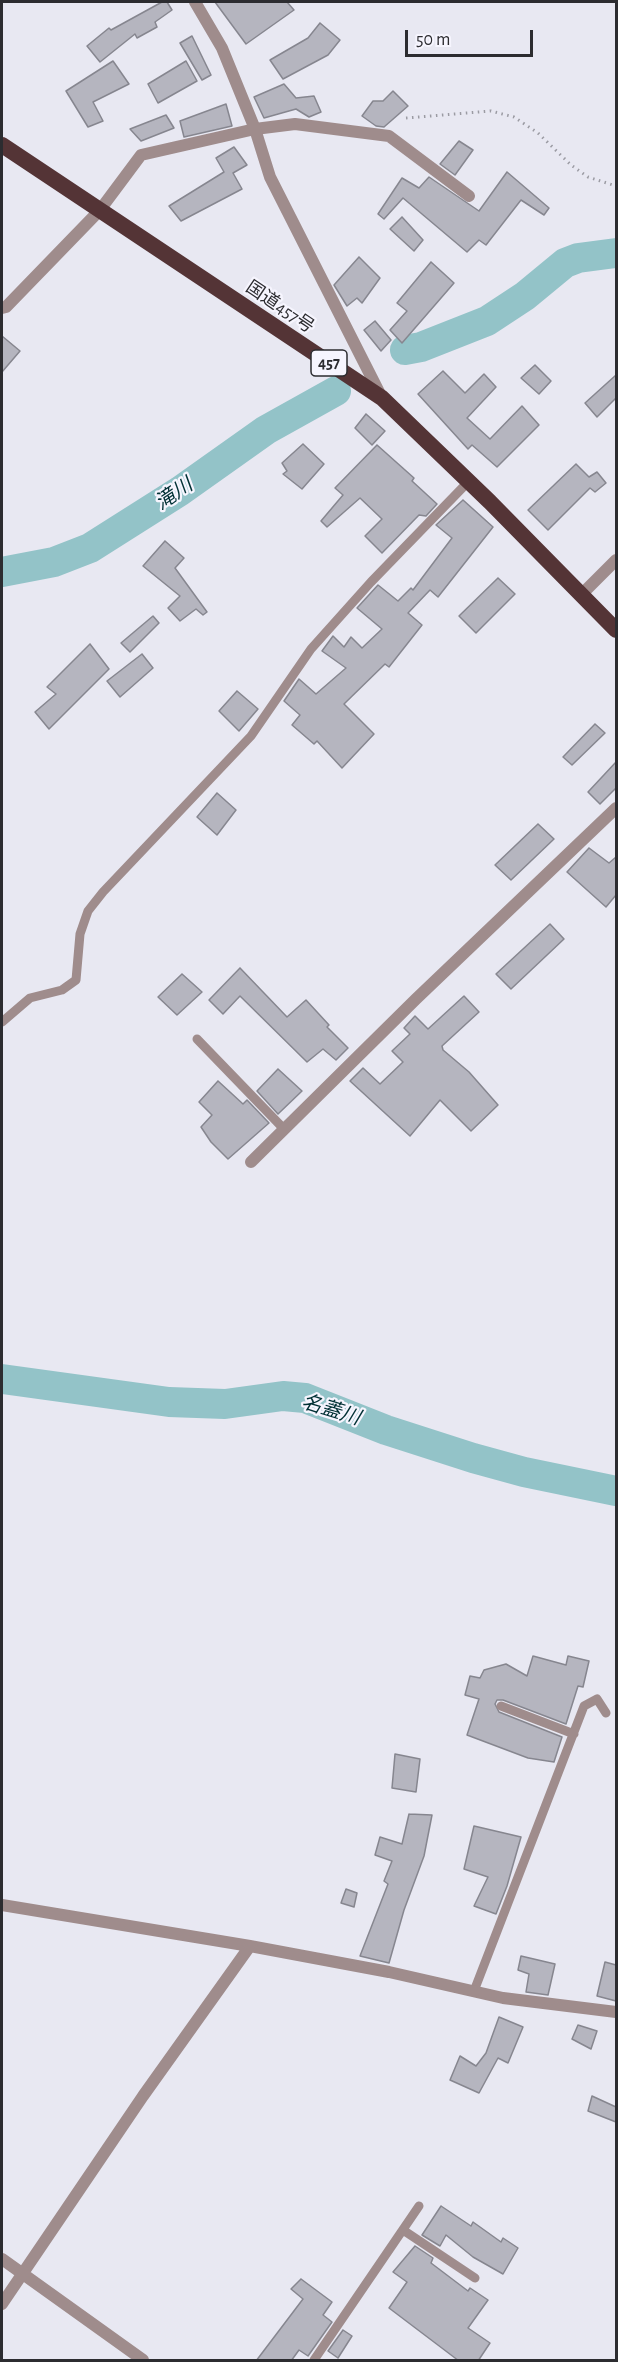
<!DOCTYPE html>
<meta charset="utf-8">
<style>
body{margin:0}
#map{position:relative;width:618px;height:2362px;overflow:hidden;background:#e8e8f2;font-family:"Alegreya Sans",sans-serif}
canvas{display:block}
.frame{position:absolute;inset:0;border:3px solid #2c2c30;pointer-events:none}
.scale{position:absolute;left:405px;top:30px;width:128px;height:27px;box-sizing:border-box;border:3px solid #2c2c30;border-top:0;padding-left:8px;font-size:18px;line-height:21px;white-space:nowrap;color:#2c2c30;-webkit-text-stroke:4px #f6f5fe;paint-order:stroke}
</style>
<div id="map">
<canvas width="618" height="2362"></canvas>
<div class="frame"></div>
<div class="scale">50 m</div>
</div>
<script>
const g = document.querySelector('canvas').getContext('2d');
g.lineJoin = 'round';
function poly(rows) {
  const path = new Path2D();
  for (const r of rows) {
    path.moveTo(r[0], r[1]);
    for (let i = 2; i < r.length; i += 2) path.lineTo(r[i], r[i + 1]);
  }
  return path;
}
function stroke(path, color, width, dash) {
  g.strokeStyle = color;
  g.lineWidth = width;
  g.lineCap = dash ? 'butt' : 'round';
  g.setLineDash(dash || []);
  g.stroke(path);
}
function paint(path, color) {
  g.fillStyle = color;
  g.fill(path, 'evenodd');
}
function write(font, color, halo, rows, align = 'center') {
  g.font = font + ' "Alegreya Sans","Noto Sans JP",sans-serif';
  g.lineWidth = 4.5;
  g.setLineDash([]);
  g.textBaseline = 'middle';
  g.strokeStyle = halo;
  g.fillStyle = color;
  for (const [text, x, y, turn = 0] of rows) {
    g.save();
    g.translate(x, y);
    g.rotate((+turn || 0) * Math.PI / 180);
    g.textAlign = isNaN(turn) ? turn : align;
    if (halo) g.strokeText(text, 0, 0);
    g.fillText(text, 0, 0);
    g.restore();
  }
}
const river = poly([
 [405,350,421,347,487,321,525,296,565,263,578,258,616,253],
 [2,572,54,562,90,548,180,491,266,430,336,391],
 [2,1379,169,1402,225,1404,283,1396,305,1398,386,1430,473,1458,524,1472,616,1491]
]);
const building = poly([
 [162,2,167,2,172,10,155,22,157,27,137,38,135,34,100,62,87,46,109,28,111,30,162,2],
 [215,2,287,2,294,10,246,44,215,2],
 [320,23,340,40,328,55,283,79,270,60,308,38,320,23],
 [192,36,211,75,202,80,180,43,192,36],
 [113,61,129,84,93,102,103,121,88,127,66,91,113,61],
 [186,61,197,81,158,103,148,84,186,61],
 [284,84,296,98,314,96,321,112,309,117,296,109,264,118,254,97,284,84],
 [393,91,408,106,384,127,376,126,362,116,373,101,383,101,393,91],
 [226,104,232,126,184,137,180,121,226,104],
 [166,115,174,128,141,141,130,129,166,115],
 [459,141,473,150,455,175,440,164,459,141],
 [234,147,247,165,233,173,242,189,181,221,169,206,224,172,216,158,234,147],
 [507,172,549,208,544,215,521,200,486,245,479,240,467,252,403,198,384,219,378,214,402,178,419,188,429,177,479,211,507,172],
 [402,217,423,240,414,251,390,229,402,217],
 [359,257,380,278,362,303,357,298,347,306,334,285,359,257],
 [431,262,454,283,402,343,390,330,407,311,397,303,431,262],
 [375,321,391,340,381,351,364,330,375,321],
 [2,336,20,351,2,372,2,336],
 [535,365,551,381,539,394,521,378,535,365],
 [443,371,465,393,484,374,496,387,467,418,490,439,522,406,539,425,497,467,472,445,468,449,418,394,443,371],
 [616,375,616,398,597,417,585,403,616,375],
 [366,414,385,431,372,445,355,428,366,414],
 [303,444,324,464,302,489,283,474,287,471,282,463,303,444],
 [377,445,414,478,412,481,437,504,426,516,419,515,382,553,365,536,382,519,360,498,327,527,321,521,343,495,335,488,377,445],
 [576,464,589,477,597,472,606,483,595,492,590,488,548,530,528,510,576,464],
 [463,500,493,527,438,597,430,590,408,613,422,625,389,667,385,664,344,704,374,734,342,768,317,741,314,744,292,725,300,715,284,701,299,679,316,694,346,668,322,651,333,636,344,647,351,637,362,648,382,629,357,608,378,585,398,601,411,588,413,590,452,538,436,525,463,500],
 [165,541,184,558,175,568,207,612,203,615,196,609,180,621,168,608,180,596,143,566,165,541],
 [498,578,515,594,476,633,459,616,498,578],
 [153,616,159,623,130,652,121,643,153,616],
 [90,644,109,669,49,729,35,712,56,694,47,687,90,644],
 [142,654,153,668,120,697,107,681,142,654],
 [237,691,258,709,239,731,219,711,237,691],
 [595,724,605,733,572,765,563,757,595,724],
 [616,762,616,788,600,804,588,792,616,762],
 [217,793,236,810,217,835,197,817,217,793],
 [538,824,554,839,511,880,495,865,538,824],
 [589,848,609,863,616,857,616,895,606,907,567,872,589,848],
 [550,924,564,939,511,989,496,974,550,924],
 [240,968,287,1017,306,1000,329,1025,327,1027,348,1048,336,1060,323,1049,307,1062,240,996,223,1014,209,1000,240,968],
 [182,974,202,992,177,1015,158,997,182,974],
 [464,996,479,1012,442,1046,443,1050,469,1072,498,1105,471,1131,440,1100,410,1136,350,1081,363,1068,380,1084,403,1062,392,1051,410,1034,404,1028,415,1016,428,1029,464,996],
 [278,1069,302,1091,278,1114,257,1091,278,1069],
 [218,1081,243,1104,247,1100,269,1123,228,1159,211,1142,201,1127,212,1115,199,1102,218,1081],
 [533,1656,566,1665,568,1656,589,1661,583,1687,578,1686,566,1724,503,1700,497,1700,495,1704,499,1712,562,1737,554,1762,528,1758,467,1735,479,1699,465,1695,470,1676,480,1678,484,1670,506,1664,527,1676,533,1656],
 [395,1754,420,1759,416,1792,392,1788,395,1754],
 [409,1814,432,1815,424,1856,404,1910,389,1963,360,1956,388,1884,384,1881,392,1861,375,1855,380,1837,402,1844,409,1814],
 [474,1826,521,1837,507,1886,496,1914,474,1906,488,1877,464,1869,474,1826],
 [346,1889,357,1893,354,1907,341,1903,346,1889],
 [521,1956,555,1964,548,1995,526,1992,529,1974,518,1970,521,1956],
 [605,1962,616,1965,616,2001,597,1996,605,1962],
 [499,2017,523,2027,508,2063,498,2058,479,2093,450,2080,460,2056,476,2066,486,2053,499,2017],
 [578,2025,597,2031,591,2049,572,2039,578,2025],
 [592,2096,616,2107,616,2122,588,2111,592,2096],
 [441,2206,471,2226,473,2222,501,2242,503,2238,518,2248,503,2274,473,2257,446,2235,440,2246,422,2235,441,2206],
 [415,2246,433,2258,431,2263,468,2291,470,2288,488,2300,468,2328,490,2343,478,2361,459,2361,389,2308,407,2282,393,2272,415,2246],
 [301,2279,332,2302,323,2315,332,2322,308,2356,299,2350,291,2361,256,2361,303,2299,291,2289,301,2279],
 [343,2330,352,2336,338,2358,328,2351,343,2330]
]);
const path = poly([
 [406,118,491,111,514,117,538,133,571,165,588,177,616,186]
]);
const service = poly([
 [2,1022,30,998,62,990,76,980,80,934,88,911,103,892,251,736,311,649,371,582,469,481],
 [197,1039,283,1128],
 [501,1706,574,1734],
 [474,1991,584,1706,597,1699,606,1713],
 [403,2230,475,2278],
 [314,2360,419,2206]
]);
const minor = poly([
 [2,308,6,307,100,210,141,155,255,129,295,124,389,136,469,196],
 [582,594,616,560],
 [251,1162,416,999,616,808],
 [2,1905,250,1946,389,1972,503,1998,616,2012],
 [2,2259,143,2360],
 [2,2304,143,2096,250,1946]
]);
const tertiary = poly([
 [195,2,222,48,255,129,270,177,381,396]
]);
const trunk = poly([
 [2,145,382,398,490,502,616,630]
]);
const shields = [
 [329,363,36]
];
const shieldNames = [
 ["457",329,363]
];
const streetNames = [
 ["国道457号",280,307,34]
];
const waterNames = [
 ["滝川",174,494,-34],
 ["名蓋川",331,1410,17]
];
stroke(river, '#93c3c8', 30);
paint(building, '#b5b5bf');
stroke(building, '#86868f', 1.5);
stroke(path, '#9b9ba3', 3, [1.5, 4.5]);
stroke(service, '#9f8c8c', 9);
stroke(minor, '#9f8c8c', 12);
stroke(tertiary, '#9f8c8c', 12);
stroke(trunk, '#543436', 16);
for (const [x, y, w] of shields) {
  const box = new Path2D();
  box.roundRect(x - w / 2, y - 13, w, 26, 4.5);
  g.fillStyle = '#f6f5fe';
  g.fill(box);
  stroke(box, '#2c2c30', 1.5);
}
write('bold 16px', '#2c2c30', null, shieldNames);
write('18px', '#2c2c30', '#f6f5fe', streetNames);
write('italic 20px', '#003034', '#f6f5fe', waterNames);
</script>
